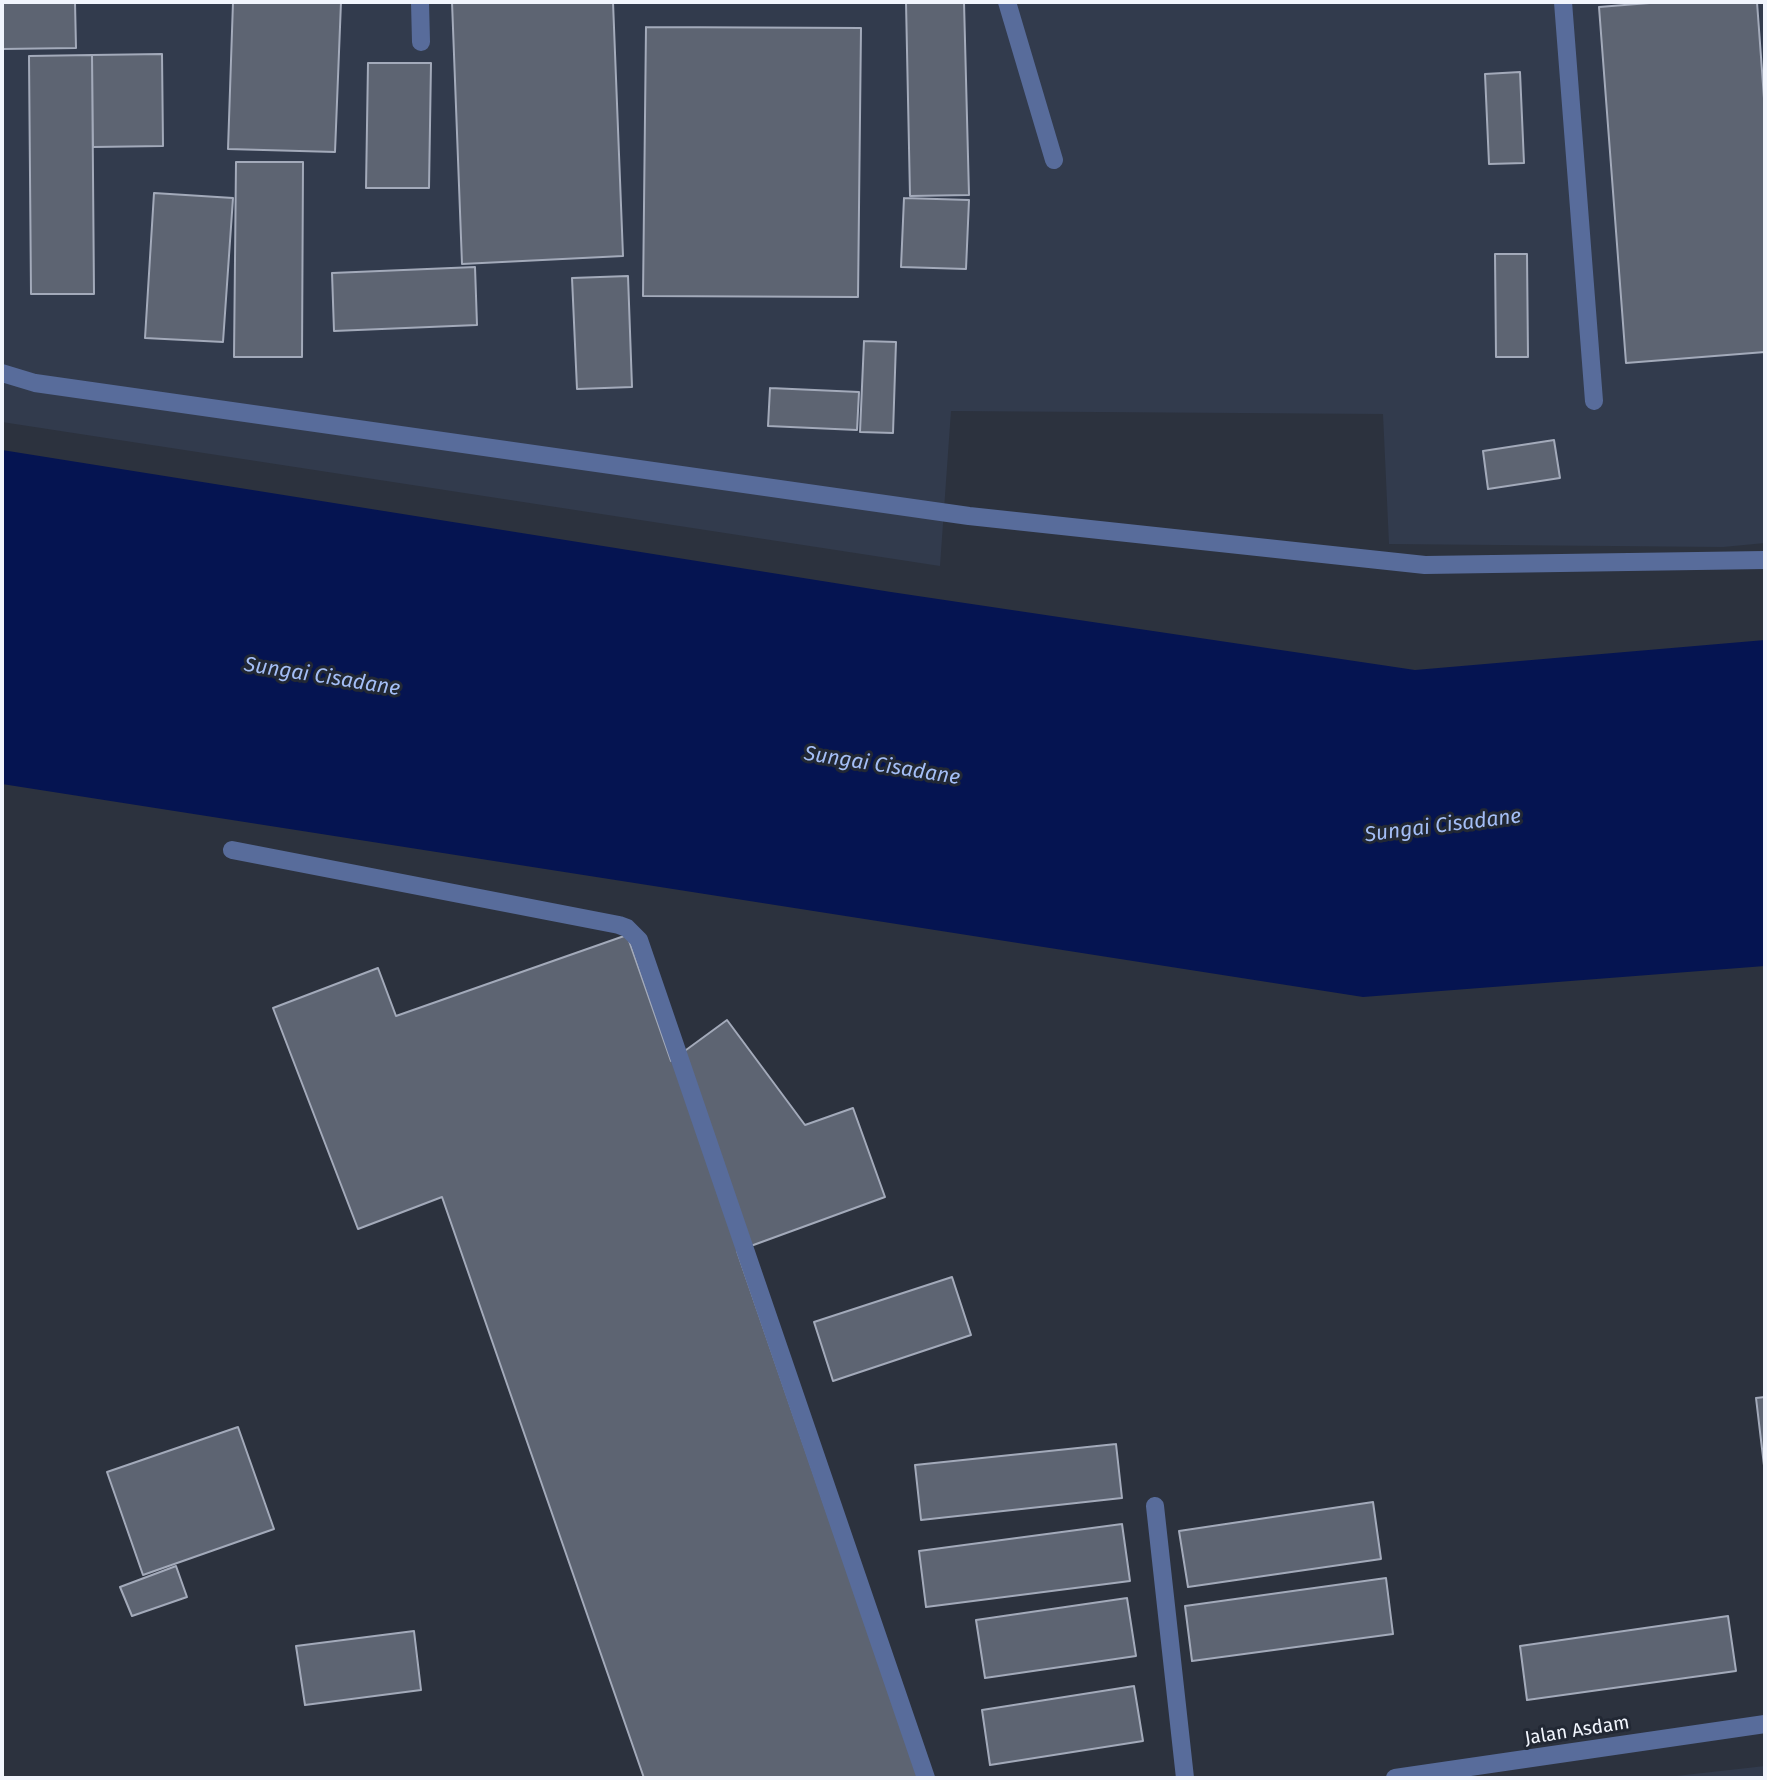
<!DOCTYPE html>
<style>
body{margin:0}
#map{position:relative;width:1767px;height:1780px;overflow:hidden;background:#2c323e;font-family:"Fira Sans",sans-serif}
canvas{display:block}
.frame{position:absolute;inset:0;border:4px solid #f1f5fd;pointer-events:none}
</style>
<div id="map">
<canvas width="1767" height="1780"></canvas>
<div class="frame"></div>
</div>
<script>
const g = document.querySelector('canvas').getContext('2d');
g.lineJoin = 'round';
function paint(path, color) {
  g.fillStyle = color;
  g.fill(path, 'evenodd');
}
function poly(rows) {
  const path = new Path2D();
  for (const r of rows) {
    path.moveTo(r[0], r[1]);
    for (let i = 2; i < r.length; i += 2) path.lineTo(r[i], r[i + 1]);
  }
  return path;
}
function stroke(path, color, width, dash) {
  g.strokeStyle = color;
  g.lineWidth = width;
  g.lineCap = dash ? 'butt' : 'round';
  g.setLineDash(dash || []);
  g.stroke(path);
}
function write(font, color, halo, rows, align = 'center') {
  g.font = font + ' "Fira Sans",sans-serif';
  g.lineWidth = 6;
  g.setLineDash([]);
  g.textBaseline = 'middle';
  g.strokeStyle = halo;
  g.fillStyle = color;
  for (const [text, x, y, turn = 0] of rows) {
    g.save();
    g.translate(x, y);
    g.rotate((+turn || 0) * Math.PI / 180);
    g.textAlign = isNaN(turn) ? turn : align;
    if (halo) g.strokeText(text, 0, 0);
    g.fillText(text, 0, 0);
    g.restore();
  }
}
const built = poly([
 [2,2,1765,2,1765,543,1723,547,1389,544,1383,414,951,411,940,566,2,422],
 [1765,1766,1765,1778,1658,1778]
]);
const water = poly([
 [2,450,891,592,1415,670,1765,640,1765,966,1363,997,2,784]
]);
const building = poly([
 [2,2,75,2,76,48,2,49,2,2],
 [233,2,341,2,335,152,228,149,233,2],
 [452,2,613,2,623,256,462,264,452,2],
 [906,2,964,2,969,195,910,196,906,2],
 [1662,2,1757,2,1765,112,1765,352,1626,363,1599,7,1662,2],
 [646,27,861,28,858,297,643,296,646,27],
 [162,54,163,146,93,147,92,55,162,54],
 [92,55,94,294,31,294,29,56,92,55],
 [368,63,431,63,429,188,366,188,368,63],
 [1520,72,1524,163,1489,164,1485,74,1520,72],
 [236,162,303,162,302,357,234,357,236,162],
 [154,193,233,198,223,342,145,338,154,193],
 [904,198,969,200,966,269,901,267,904,198],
 [1495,254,1527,254,1528,357,1496,357,1495,254],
 [475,267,477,325,334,331,332,273,475,267],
 [628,276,632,387,577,389,572,278,628,276],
 [864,341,896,342,893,433,860,432,864,341],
 [770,388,859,392,857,430,768,426,770,388],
 [1554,440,1560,478,1488,489,1483,451,1554,440],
 [627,935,671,1061,727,1020,805,1125,853,1108,885,1197,737,1251,919,1778,644,1778,442,1197,358,1229,273,1008,378,968,396,1016,627,935],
 [952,1277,971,1335,833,1381,814,1322,952,1277],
 [1765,1397,1765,1474,1756,1398,1765,1397],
 [238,1427,274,1529,143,1575,107,1472,238,1427],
 [1116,1444,1122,1498,921,1520,915,1465,1116,1444],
 [1373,1502,1381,1559,1188,1587,1179,1531,1373,1502],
 [1122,1524,1130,1581,926,1607,919,1551,1122,1524],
 [176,1566,187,1597,132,1616,120,1587,176,1566],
 [1386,1578,1393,1634,1192,1661,1185,1606,1386,1578],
 [1127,1598,1136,1656,985,1678,976,1620,1127,1598],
 [1728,1616,1736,1671,1527,1700,1520,1646,1728,1616],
 [414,1631,421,1690,305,1705,296,1646,414,1631],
 [1134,1686,1143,1741,990,1765,982,1710,1134,1686]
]);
const minor = poly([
 [420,2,421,42],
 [1007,2,1054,160],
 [1563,2,1594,401],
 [2,373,35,383,969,516,1425,565,1765,560],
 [232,850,619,925,627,928,639,940,926,1778],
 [1155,1506,1185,1778],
 [1395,1778,1765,1724]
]);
const streetNames = [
 ["Jalan Asdam",1577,1731,-9]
];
const waterNames = [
 ["Sungai Cisadane",322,677,9],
 ["Sungai Cisadane",882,766,9],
 ["Sungai Cisadane",1443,826,-7]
];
paint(built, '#323b4d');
paint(water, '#051451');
paint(building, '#5d6472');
stroke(building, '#a3aaba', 2);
stroke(minor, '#586c9b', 18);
write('19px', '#f1f5fd', '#222834', streetNames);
write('italic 21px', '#a4bef6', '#222834', waterNames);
</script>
